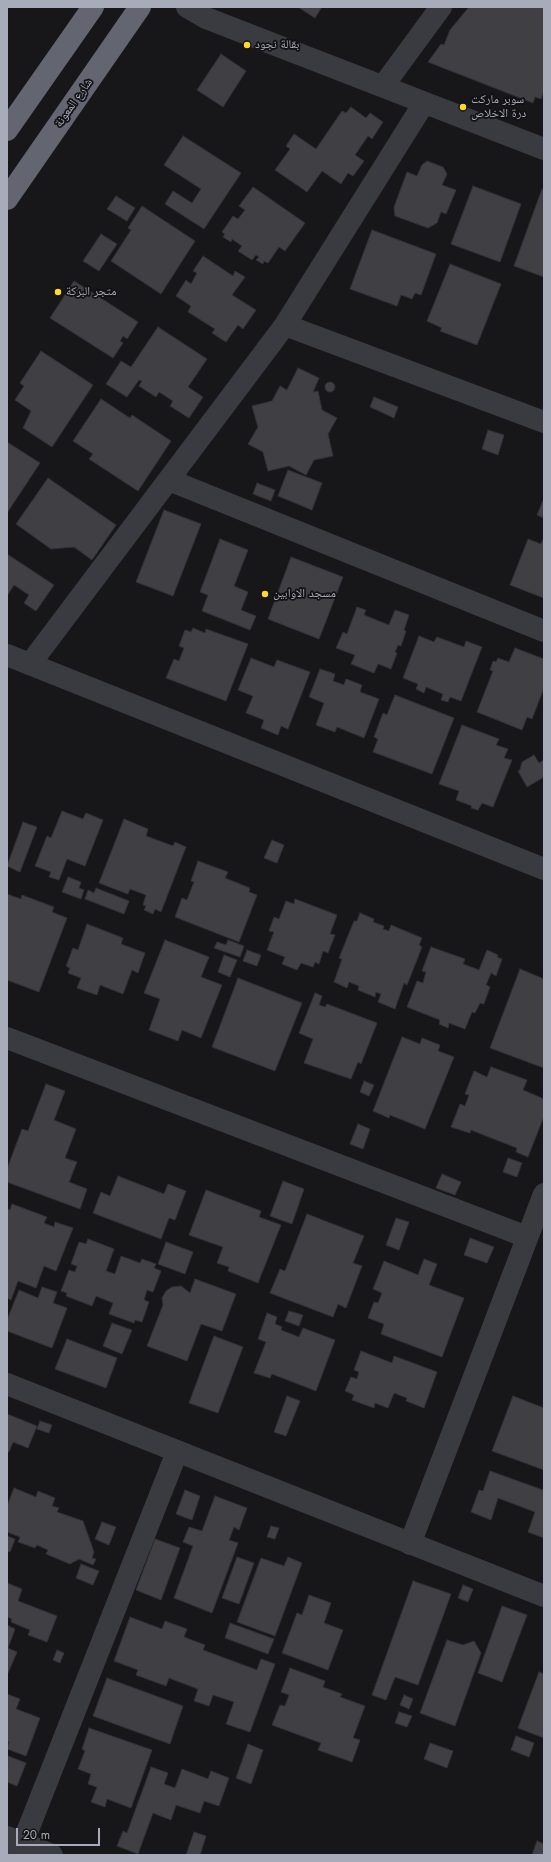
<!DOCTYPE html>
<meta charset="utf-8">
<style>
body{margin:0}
#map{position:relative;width:551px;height:1862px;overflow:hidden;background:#17171a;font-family:Jost,sans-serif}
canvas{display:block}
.frame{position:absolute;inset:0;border:8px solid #a8abba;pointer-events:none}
.scale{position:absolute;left:16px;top:1828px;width:84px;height:18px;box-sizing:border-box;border:2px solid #a8abba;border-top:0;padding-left:5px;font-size:12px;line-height:14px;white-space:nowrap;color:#a8abba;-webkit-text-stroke:3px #121215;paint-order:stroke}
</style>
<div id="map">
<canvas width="551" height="1862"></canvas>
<div class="frame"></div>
<div class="scale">20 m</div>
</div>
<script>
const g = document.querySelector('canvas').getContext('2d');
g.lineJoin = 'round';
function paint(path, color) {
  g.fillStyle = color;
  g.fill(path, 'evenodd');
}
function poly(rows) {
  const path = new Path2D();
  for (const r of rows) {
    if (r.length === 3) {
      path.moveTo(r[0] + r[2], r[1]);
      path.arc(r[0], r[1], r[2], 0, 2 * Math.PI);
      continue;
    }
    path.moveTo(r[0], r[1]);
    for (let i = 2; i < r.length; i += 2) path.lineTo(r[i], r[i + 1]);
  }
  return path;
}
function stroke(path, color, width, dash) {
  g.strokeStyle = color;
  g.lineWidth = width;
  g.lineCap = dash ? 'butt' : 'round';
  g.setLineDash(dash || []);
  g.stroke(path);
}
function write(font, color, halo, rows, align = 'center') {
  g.font = font + ' Jost,"Noto Naskh Arabic",sans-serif';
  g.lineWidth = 3.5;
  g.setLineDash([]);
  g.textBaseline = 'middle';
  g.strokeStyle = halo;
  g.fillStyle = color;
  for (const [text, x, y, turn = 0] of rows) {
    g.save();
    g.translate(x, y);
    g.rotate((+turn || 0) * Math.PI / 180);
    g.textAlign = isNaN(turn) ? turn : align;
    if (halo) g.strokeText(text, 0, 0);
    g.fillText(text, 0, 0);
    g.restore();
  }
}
const building = poly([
 [298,7,322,7,315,18,298,7],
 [469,7,544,7,544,91,541,99,535,97,533,103,428,62,441,44,444,45,450,30,469,7],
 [221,54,246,71,223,107,197,90,221,54],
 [351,107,366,118,370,113,383,122,372,139,368,136,355,155,364,161,353,176,348,173,341,184,322,171,307,192,275,170,290,149,286,146,294,134,316,149,342,111,346,113,351,107],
 [183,136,241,173,204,229,165,204,173,191,192,203,201,189,164,165,183,136],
 [427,161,443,167,447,174,442,185,456,190,446,214,441,212,437,223,428,228,395,216,394,207,407,172,417,176,422,165,427,161],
 [473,186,521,204,500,262,451,244,473,186],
 [253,187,305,223,285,251,279,247,268,263,264,261,263,264,256,260,259,257,256,255,252,260,238,251,242,246,232,239,231,242,223,237,225,234,222,232,233,216,238,219,245,210,239,206,253,187],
 [542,189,544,190,544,277,514,266,542,189],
 [116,196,135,208,127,221,107,209,116,196],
 [142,206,195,241,161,294,111,261,131,230,128,228,142,206],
 [372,230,436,254,421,295,415,293,412,299,401,295,397,306,350,289,372,230],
 [101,234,117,244,99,271,83,261,101,234],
 [203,256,233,276,235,271,245,277,232,295,256,310,243,329,238,325,226,342,212,333,215,329,188,312,191,306,176,296,186,280,191,284,197,273,193,271,203,256],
 [450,264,501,284,477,345,440,331,442,328,427,321,450,264],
 [74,281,138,322,127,339,123,336,120,341,123,343,113,358,50,318,74,281],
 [158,327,207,359,188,387,203,397,189,418,170,406,173,401,159,392,156,397,139,386,142,381,139,380,127,397,106,384,121,361,131,367,158,327],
 [41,351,93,385,52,447,23,428,31,411,15,400,24,386,20,383,41,351],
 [298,368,319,378,313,392,318,391,322,410,337,418,328,434,333,456,314,460,306,475,289,466,268,471,263,452,248,444,258,427,252,406,272,401,280,386,287,390,298,368],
 [330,387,5],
 [374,397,398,407,394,418,370,407,374,397],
 [101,399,130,418,132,415,171,441,138,491,89,459,93,454,73,441,101,399],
 [488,430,504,435,498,455,482,449,488,430],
 [7,442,40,463,7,513,7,442],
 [288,470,322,483,312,510,278,496,288,470],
 [48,478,116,525,92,560,74,547,51,549,16,524,48,478],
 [257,483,275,490,271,501,253,494,257,483],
 [544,498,544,518,537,515,544,498],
 [164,510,201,524,173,596,136,582,164,510],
 [544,537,544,598,510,585,528,539,541,544,544,537],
 [220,539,248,550,234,586,248,592,241,610,256,616,250,630,202,611,208,595,200,592,220,539],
 [7,554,54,585,36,611,24,603,29,595,14,585,7,596,7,554],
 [291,557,343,577,319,639,268,619,291,557],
 [357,607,366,610,364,615,389,625,395,610,409,615,404,630,406,631,401,646,398,645,395,652,397,653,391,669,378,664,374,673,351,664,355,655,336,648,343,632,347,634,357,607],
 [193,628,205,633,206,629,248,644,226,701,166,678,174,659,179,661,184,648,179,646,185,630,191,632,193,628],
 [419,636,434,642,437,637,464,647,466,641,482,647,461,701,450,697,448,702,441,700,443,694,426,687,424,693,416,689,418,684,403,678,419,636],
 [515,648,544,659,544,688,532,719,527,717,522,730,477,712,493,671,490,670,493,661,496,662,498,658,509,662,515,648],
 [251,658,274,667,277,660,310,672,288,729,281,726,278,735,261,728,264,720,246,713,253,696,238,690,251,658],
 [320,669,335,674,333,681,344,685,346,679,362,685,360,692,379,699,364,738,337,727,335,732,316,725,324,703,309,697,320,669],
 [395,695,454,718,432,774,373,752,378,739,374,737,383,713,387,715,395,695],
 [462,725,499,739,496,745,508,749,504,758,512,760,493,807,482,803,478,810,471,808,472,806,456,800,459,791,439,784,462,725],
 [534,755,539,763,544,760,544,777,527,787,518,771,520,770,522,762,534,755],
 [62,811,83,819,86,813,103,820,85,866,67,859,59,880,49,877,51,872,35,866,47,836,51,838,62,811],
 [124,819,148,829,146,836,173,846,175,842,186,847,161,912,155,909,153,914,144,910,146,906,143,905,146,895,130,889,128,894,99,883,124,819],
 [23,822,37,827,20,872,7,866,23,822],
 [272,840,284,845,277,863,264,858,272,840],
 [198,861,228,872,225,878,250,888,249,892,257,895,239,942,175,917,182,898,187,900,194,882,191,881,198,861],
 [68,877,81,882,79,888,84,890,81,899,62,892,68,877],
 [96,888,129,901,124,914,85,899,88,890,94,893,96,888],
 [7,894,21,899,22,895,54,907,52,912,67,918,39,992,7,980,7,894],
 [295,899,337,915,330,934,335,935,328,953,323,951,319,964,315,962,313,967,301,963,297,970,282,964,285,957,267,950,274,932,269,931,274,917,279,919,286,901,294,904,295,899],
 [360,913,374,919,373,922,384,926,383,929,389,931,391,925,422,938,419,945,422,947,407,985,404,983,395,1009,378,1002,381,994,376,992,375,997,358,990,359,986,349,982,347,988,334,982,342,959,339,958,354,921,357,921,360,913],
 [87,924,123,938,121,944,145,953,138,973,132,970,123,994,100,985,97,995,77,988,81,978,68,973,70,968,66,966,73,948,78,950,87,924],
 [165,940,209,957,201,977,222,985,201,1038,182,1030,178,1041,149,1030,160,999,144,993,165,940],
 [228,940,244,946,240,957,214,948,217,942,226,945,228,940],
 [431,947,465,959,463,964,479,970,487,950,498,955,497,957,502,959,496,976,491,973,486,985,490,987,484,1004,480,1003,475,1013,472,1012,465,1029,449,1023,448,1028,439,1024,440,1020,407,1007,417,981,423,983,426,972,422,971,431,947],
 [247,950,261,955,257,966,243,961,247,950],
 [224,955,237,960,230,977,218,972,224,955],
 [520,969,544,979,544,1068,490,1048,520,969],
 [238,978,302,1003,275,1071,212,1047,238,978],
 [315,993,322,996,319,1005,325,1007,327,1004,377,1023,361,1064,358,1062,351,1079,304,1063,313,1039,299,1033,315,993],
 [402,1037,420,1044,422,1038,440,1045,438,1051,454,1057,425,1129,390,1115,389,1118,373,1111,402,1037],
 [491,1067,527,1080,523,1090,544,1099,544,1116,528,1157,516,1152,517,1148,471,1130,470,1133,451,1127,460,1104,465,1106,469,1095,465,1094,474,1071,487,1077,491,1067],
 [364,1081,374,1085,369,1096,360,1092,364,1081],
 [46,1084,65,1091,54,1120,76,1129,65,1158,77,1162,69,1182,87,1189,80,1209,7,1182,7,1169,22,1129,28,1131,46,1084],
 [358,1124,370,1129,363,1149,350,1144,358,1124],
 [508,1158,522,1163,517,1177,503,1172,508,1158],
 [442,1174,461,1182,455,1195,436,1188,442,1174],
 [118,1176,164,1194,168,1184,186,1191,175,1220,169,1218,161,1239,93,1213,101,1192,110,1196,118,1176],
 [283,1181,304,1189,292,1224,270,1216,283,1181],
 [206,1190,261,1211,259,1217,281,1225,258,1283,228,1271,229,1267,217,1263,223,1247,189,1235,206,1190],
 [12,1204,47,1217,44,1223,54,1227,55,1222,73,1228,56,1271,44,1266,36,1288,18,1281,11,1300,7,1298,7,1209,10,1210,12,1204],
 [307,1214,364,1236,353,1263,362,1266,346,1308,338,1304,333,1317,270,1293,280,1269,285,1271,307,1214],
 [396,1218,409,1222,399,1250,386,1245,396,1218],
 [470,1238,494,1247,487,1263,464,1255,470,1238],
 [88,1239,114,1249,106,1271,115,1274,121,1256,140,1263,142,1259,156,1264,154,1268,161,1271,153,1292,147,1290,144,1300,149,1302,142,1322,135,1320,134,1323,109,1314,113,1303,96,1296,92,1306,66,1296,67,1293,61,1291,69,1270,75,1272,77,1266,71,1264,79,1242,86,1244,88,1239],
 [166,1242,193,1252,185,1274,158,1264,166,1242],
 [424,1259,437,1264,429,1285,464,1298,442,1357,381,1334,384,1324,368,1318,374,1302,378,1303,382,1293,373,1289,384,1261,418,1275,424,1259],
 [195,1279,236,1294,222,1331,201,1324,187,1361,147,1346,163,1305,162,1298,166,1291,172,1287,181,1286,190,1293,195,1279],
 [42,1287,57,1292,53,1303,67,1308,52,1348,7,1331,7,1320,19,1290,38,1298,42,1287],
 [289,1311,303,1315,299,1326,285,1321,289,1311],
 [267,1313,277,1317,275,1324,282,1327,281,1330,299,1337,303,1328,335,1340,316,1391,272,1374,270,1378,254,1373,266,1342,258,1339,267,1313],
 [112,1323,132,1330,122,1354,103,1346,112,1323],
 [214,1336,243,1347,218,1413,189,1403,214,1336],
 [67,1339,117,1358,106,1388,55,1369,67,1339],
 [361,1351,392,1363,394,1356,437,1372,424,1408,406,1401,407,1398,394,1393,388,1408,375,1403,374,1408,352,1400,354,1395,345,1391,351,1377,357,1379,359,1372,354,1370,361,1351],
 [287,1396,300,1401,286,1436,274,1432,287,1396],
 [513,1396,544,1408,544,1470,492,1451,513,1396],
 [7,1414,37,1426,28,1448,13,1442,9,1452,7,1451,7,1414],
 [40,1421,52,1425,49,1433,37,1429,40,1421],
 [490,1471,543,1490,544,1487,544,1538,528,1532,535,1512,498,1498,491,1520,471,1512,479,1490,483,1491,490,1471],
 [14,1488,36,1497,38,1491,55,1498,52,1506,59,1508,57,1512,83,1521,94,1552,92,1558,96,1559,93,1565,79,1559,70,1564,46,1554,48,1550,37,1545,35,1548,18,1542,20,1537,7,1532,7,1506,14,1488],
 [185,1490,200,1496,192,1520,176,1514,185,1490],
 [215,1496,247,1508,239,1530,234,1527,229,1540,238,1543,212,1613,174,1598,193,1546,183,1542,189,1527,202,1531,215,1496],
 [102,1522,116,1527,109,1545,95,1539,102,1522],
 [271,1526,279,1528,275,1539,267,1537,271,1526],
 [7,1536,15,1539,10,1552,7,1551,7,1536],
 [155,1539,180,1548,161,1600,136,1590,155,1539],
 [237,1557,254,1563,239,1604,222,1598,237,1557],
 [288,1557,302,1563,275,1636,237,1622,261,1558,284,1566,288,1557],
 [81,1564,99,1571,93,1585,76,1578,81,1564],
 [413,1581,451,1594,418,1685,395,1677,386,1700,372,1695,413,1581],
 [7,1583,22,1589,18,1601,57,1616,47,1642,28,1635,30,1630,11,1622,12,1619,7,1617,7,1583],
 [463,1585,473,1589,468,1602,458,1598,463,1585],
 [309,1595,331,1603,324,1623,343,1630,328,1670,282,1653,297,1613,302,1615,309,1595],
 [502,1606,527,1615,502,1682,478,1673,502,1606],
 [130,1617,162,1629,165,1621,187,1629,184,1637,205,1645,203,1650,257,1670,261,1659,275,1664,250,1732,226,1724,234,1702,213,1695,209,1706,194,1701,198,1689,169,1678,166,1686,136,1675,138,1670,114,1661,130,1617],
 [230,1623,274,1639,268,1654,225,1638,230,1623],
 [7,1625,15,1629,8,1648,17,1652,8,1673,7,1673,7,1625],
 [447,1640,463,1645,474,1641,481,1653,455,1726,420,1713,447,1640],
 [57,1650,64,1653,60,1663,53,1660,57,1650],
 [290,1668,325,1681,323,1687,342,1694,340,1697,365,1706,353,1738,360,1740,352,1762,318,1750,321,1743,272,1725,280,1705,285,1706,289,1695,281,1692,290,1668],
 [539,1672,544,1674,544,1738,518,1728,539,1672],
 [107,1678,183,1706,170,1744,93,1716,107,1678],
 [7,1694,20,1699,16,1709,40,1718,26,1756,7,1749,9,1742,7,1741,7,1694],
 [404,1695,413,1699,409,1709,400,1705,404,1695],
 [399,1712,412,1716,407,1727,395,1723,399,1712],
 [89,1728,152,1750,131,1808,107,1799,105,1807,91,1802,97,1787,88,1784,91,1774,78,1769,85,1751,82,1749,89,1728],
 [516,1736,534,1743,529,1757,511,1750,516,1736],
 [430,1743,453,1751,447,1768,424,1759,430,1743],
 [248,1744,263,1750,251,1784,236,1778,248,1744],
 [8,1756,26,1763,17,1786,7,1782,8,1756],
 [151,1767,168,1773,164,1784,175,1788,182,1769,208,1779,211,1771,229,1778,219,1806,204,1801,200,1813,176,1805,171,1820,153,1813,138,1854,117,1846,123,1831,127,1833,151,1767],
 [194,1832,206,1836,200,1855,186,1855,194,1832],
 [537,1841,544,1844,544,1855,532,1855,537,1841]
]);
const street = poly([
 [187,7,206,18,544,149],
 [383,86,441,7],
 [285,325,544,422],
 [169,480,544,631],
 [7,655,544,869],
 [30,664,285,325,424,103],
 [7,1038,527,1237],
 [7,1384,544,1596],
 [410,1544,544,1194],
 [7,1837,52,1855],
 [18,1855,177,1452]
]);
const highway = poly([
 [7,130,93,7],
 [7,199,140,7]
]);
const markers = [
 [247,45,4,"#ffd82a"],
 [463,107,4,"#ffd82a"],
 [58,292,4,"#ffd82a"],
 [265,594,4,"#ffd82a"]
];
const poiNames = [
 ["بقالة نجود",255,45],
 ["سوبر ماركت",471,100],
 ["درة الاخلاص",471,114],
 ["متجر البركة",66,292],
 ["مسجد الاوابين",273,594]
];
const streetNames = [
 ["شارع المعونة",74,103,-55]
];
paint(building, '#3f3f44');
stroke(building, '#323136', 1);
stroke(street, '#3a3a41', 22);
stroke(highway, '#636570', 22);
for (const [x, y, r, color] of markers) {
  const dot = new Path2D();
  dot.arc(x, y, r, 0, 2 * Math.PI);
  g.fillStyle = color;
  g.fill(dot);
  stroke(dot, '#121215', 1.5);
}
write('12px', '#a8abba', '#121215', poiNames, 'left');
write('12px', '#a8abba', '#121215', streetNames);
</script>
